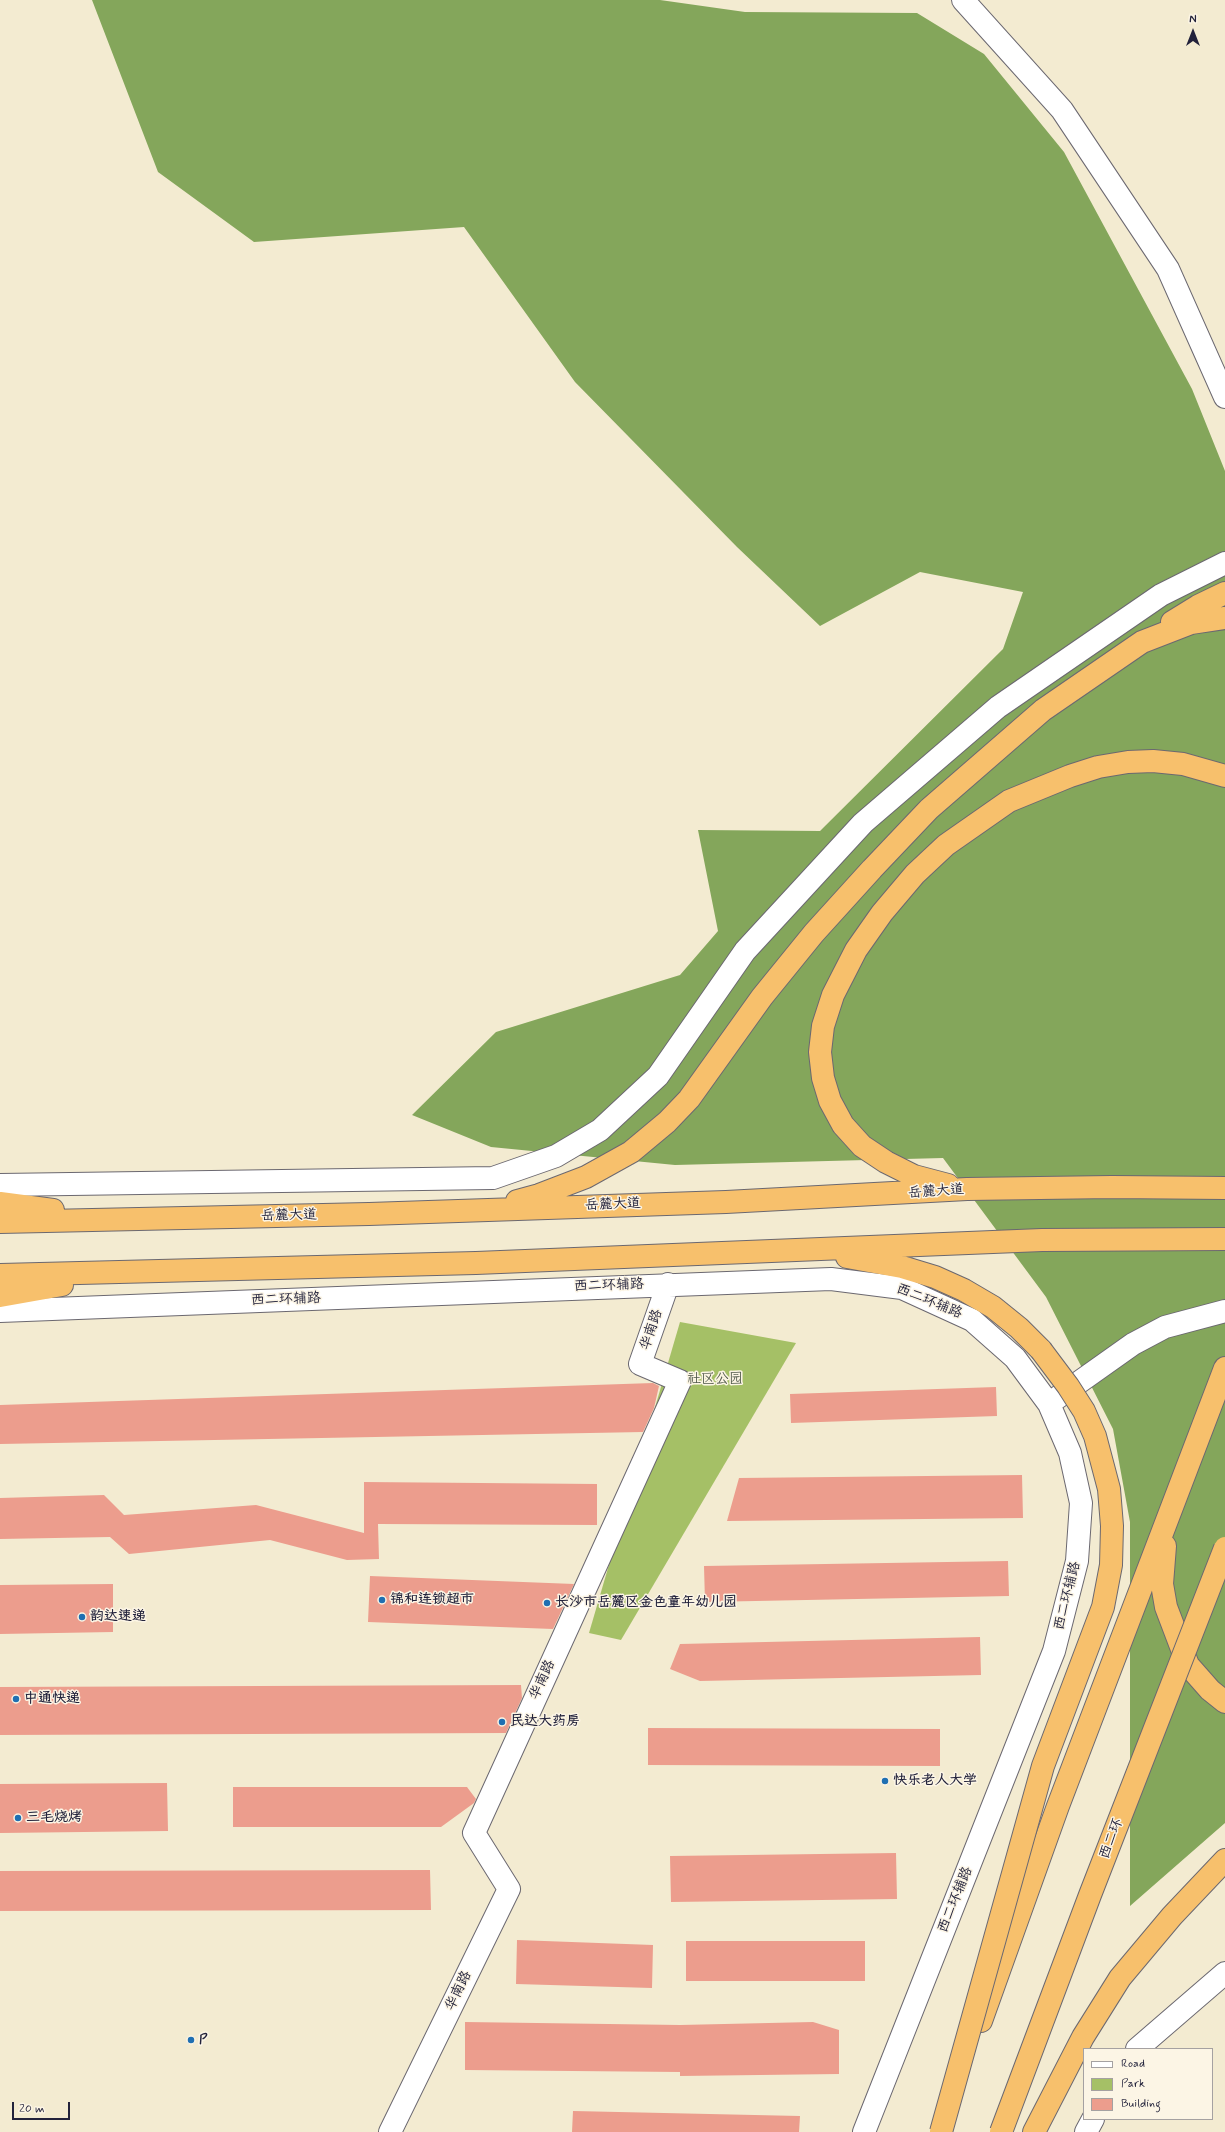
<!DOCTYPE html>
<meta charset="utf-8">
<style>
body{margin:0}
#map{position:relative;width:1225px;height:2132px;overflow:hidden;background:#f3ebd1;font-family:Mynerve,sans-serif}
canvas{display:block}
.legend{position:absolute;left:1083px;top:2048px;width:130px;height:72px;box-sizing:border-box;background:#fcf5e5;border:1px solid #a5a1a1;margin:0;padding:5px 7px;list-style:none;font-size:12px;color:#22223b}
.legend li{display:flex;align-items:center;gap:8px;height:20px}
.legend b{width:20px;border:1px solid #a5a1a1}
.north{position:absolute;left:1173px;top:12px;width:40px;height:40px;-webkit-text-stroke:3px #fcf5e5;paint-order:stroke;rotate:0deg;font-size:11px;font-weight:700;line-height:16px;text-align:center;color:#22223b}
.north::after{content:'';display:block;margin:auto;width:14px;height:18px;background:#22223b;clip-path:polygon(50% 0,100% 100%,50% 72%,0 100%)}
.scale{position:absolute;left:12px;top:2102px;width:58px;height:18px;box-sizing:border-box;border:2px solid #22223b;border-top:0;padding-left:5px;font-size:12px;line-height:14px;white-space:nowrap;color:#22223b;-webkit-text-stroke:3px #fcf5e5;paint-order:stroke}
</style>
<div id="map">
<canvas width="1225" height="2132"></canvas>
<ul class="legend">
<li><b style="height:5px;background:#fff"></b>Road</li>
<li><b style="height:11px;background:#a5c066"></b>Park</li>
<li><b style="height:11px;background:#ec9d8d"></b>Building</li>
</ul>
<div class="north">N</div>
<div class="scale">20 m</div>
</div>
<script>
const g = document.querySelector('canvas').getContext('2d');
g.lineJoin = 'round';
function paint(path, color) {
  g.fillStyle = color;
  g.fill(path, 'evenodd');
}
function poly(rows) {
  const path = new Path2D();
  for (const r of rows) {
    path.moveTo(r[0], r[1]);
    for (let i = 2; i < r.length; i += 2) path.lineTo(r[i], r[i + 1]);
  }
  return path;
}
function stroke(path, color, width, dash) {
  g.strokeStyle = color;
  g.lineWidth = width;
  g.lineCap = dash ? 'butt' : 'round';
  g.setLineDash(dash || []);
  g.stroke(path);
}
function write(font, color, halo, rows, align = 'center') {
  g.font = font + ' Mynerve,"LXGW WenKai TC",sans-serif';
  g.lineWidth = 3;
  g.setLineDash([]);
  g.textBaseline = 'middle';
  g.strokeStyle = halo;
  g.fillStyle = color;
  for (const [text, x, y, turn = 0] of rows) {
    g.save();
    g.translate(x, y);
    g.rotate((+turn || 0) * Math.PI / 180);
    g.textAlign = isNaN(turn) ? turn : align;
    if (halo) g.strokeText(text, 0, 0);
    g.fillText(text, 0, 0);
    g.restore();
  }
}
const green = poly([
 [680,1322,796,1343,621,1640,589,1633]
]);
const forest = poly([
 [92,0,660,0,745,12,917,13,984,54,1064,152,1192,389,1225,471,1225,1823,1130,1906,1130,1522,1113,1429,1046,1297,943,1158,675,1165,491,1147,412,1115,496,1032,680,975,718,931,698,830,820,831,1003,649,1023,592,920,572,820,626,737,547,575,382,464,227,254,242,158,172]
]);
const building = poly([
 [653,1383,659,1386,654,1408,643,1432,0,1444,0,1405],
 [996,1387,997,1416,791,1423,790,1394],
 [1022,1475,1023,1518,727,1521,739,1478],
 [364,1482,597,1484,597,1525,378,1524,379,1559,347,1560,270,1540,129,1554,110,1537,0,1539,0,1498,104,1495,124,1515,256,1505,364,1533],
 [1008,1561,1009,1596,705,1602,704,1566],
 [370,1576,574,1584,553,1629,368,1622],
 [113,1584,113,1632,0,1634,0,1585],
 [980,1637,981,1675,700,1681,670,1669,680,1644],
 [521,1685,522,1698,506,1733,0,1735,0,1687],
 [648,1728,940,1729,940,1766,648,1765],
 [167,1783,168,1831,0,1833,0,1784],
 [233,1787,467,1787,476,1799,474,1803,441,1827,233,1827],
 [896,1853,897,1899,671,1902,670,1856],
 [430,1870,431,1910,0,1911,0,1871],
 [517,1940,653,1945,652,1988,516,1984],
 [686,1941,865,1941,865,1981,686,1981],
 [465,2022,680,2025,813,2022,839,2030,839,2074,680,2076,680,2072,465,2070],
 [573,2111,800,2116,799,2132,572,2132]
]);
const minor = poly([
 [963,0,1062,110,1168,269,1225,397],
 [0,1185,493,1178,556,1156,600,1130,658,1076,745,951,863,823,998,707,1161,595,1225,563],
 [0,1311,831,1279,902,1288,972,1320,1015,1358,1049,1404,1070,1453,1081,1503,1077,1561,1054,1651,864,2132],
 [1054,1400,1133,1344,1165,1327,1225,1311],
 [1137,2049,1225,1973],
 [390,2132,509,1889,474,1833,680,1381,640,1364,668,1284],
 [1086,2132,1093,2119]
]);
const highway = poly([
 [1172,622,1198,606,1225,593],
 [948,1185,914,1176,886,1162,862,1146,843,1125,830,1101,823,1078,820,1052,823,1026,833,995,856,950,882,913,915,874,946,845,1009,801,1070,776,1098,767,1128,762,1153,761,1183,764,1225,776],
 [517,1201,539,1195,586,1177,631,1152,667,1122,689,1099,762,997,814,933,872,869,929,809,1043,710,1142,642,1191,623,1225,618],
 [0,1203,53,1210],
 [0,1222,369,1214,726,1202,967,1189,1112,1187,1225,1188],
 [847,1257,902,1267,935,1277,964,1290,993,1307,1019,1328,1041,1350],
 [0,1275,476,1263,1042,1240,1225,1239],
 [0,1296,62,1285],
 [1165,1546,1162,1584,1166,1607,1188,1665,1210,1690,1225,1702],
 [981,2021,1058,1806,1225,1368],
 [1034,2132,1083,2037,1120,1978,1172,1916,1225,1860]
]);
const highwayBridge = poly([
 [941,2132,1043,1766,1103,1607,1111,1565,1112,1526,1109,1489,1095,1436,1084,1411,1068,1386,1041,1350],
 [1001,2132,1090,1895,1225,1548]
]);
const markers = [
 [382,1600,4,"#1f6fb2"],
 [547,1603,4,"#1f6fb2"],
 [82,1617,4,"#1f6fb2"],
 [16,1699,4,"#1f6fb2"],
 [502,1722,4,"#1f6fb2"],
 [885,1781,4,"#1f6fb2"],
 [18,1818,4,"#1f6fb2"],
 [191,2040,4,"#1f6fb2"]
];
const streetNames = [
 ["岳麓大道",936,1192,-4],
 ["岳麓大道",613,1205,-2],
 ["岳麓大道",289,1216,-1],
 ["西二环辅路",609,1286,-2],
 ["西二环辅路",286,1300,-2],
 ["西二环辅路",929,1302,22],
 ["华南路",652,1330,-71],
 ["西二环辅路",1068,1596,-76],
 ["华南路",543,1680,-65],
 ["西二环",1112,1839,-69],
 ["西二环辅路",956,1900,-68],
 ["华南路",459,1991,-64]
];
const parkNames = [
 ["社区公园",715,1380]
];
const poiNames = [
 ["锦和连锁超市",390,1600],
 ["长沙市岳麓区金色童年幼儿园",555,1603],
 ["韵达速递",90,1617],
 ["中通快递",24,1699],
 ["民达大药房",510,1722],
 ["快乐老人大学",893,1781],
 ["三毛烧烤",26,1818],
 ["P",199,2040]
];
paint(green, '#a5c066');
paint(forest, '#84a65b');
paint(building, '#ec9d8d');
stroke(minor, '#6b6870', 24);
stroke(highway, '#6b6870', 24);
stroke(minor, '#fff', 22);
stroke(highway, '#f7c06c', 22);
stroke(highwayBridge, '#6b6870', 24, []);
stroke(highwayBridge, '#f7c06c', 22);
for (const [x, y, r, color] of markers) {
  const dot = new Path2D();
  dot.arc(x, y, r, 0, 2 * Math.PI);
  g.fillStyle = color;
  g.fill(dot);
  stroke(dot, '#fcf5e5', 1.5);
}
write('14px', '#22223b', '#fcf5e5', streetNames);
write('14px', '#50594a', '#fcf5e5', parkNames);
write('bold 14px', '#22223b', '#fcf5e5', poiNames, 'left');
</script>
